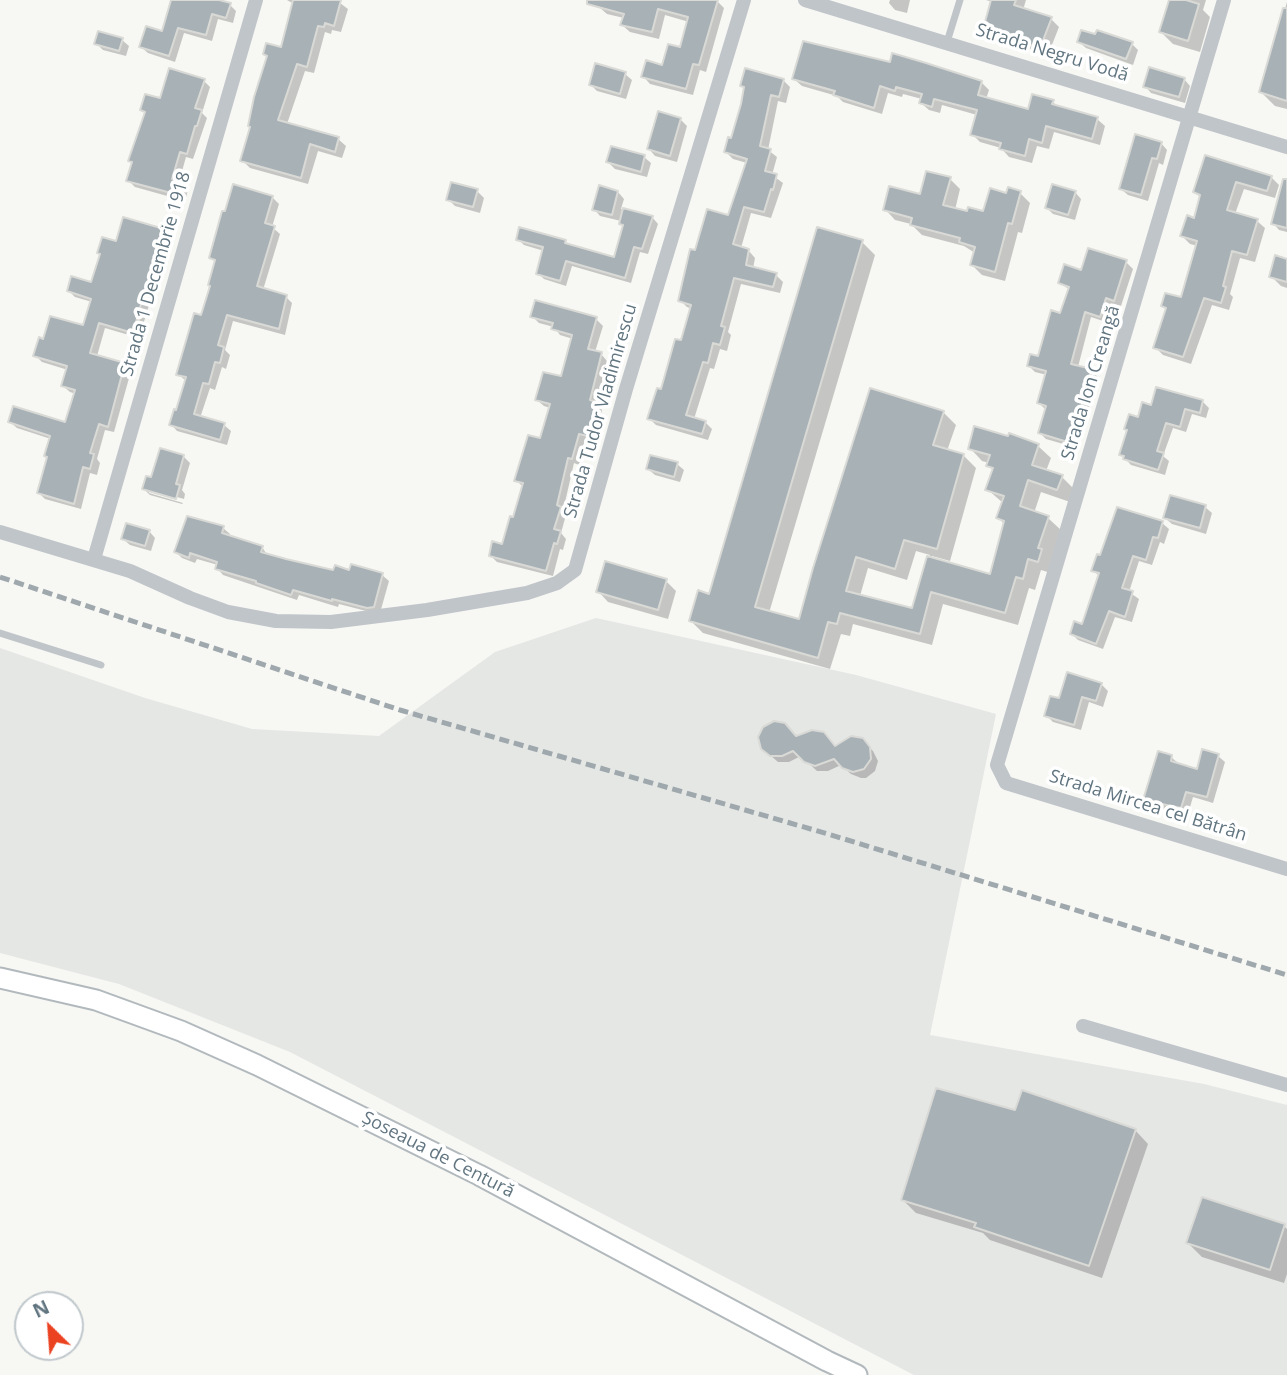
<!DOCTYPE html>
<meta charset="utf-8">
<style>
body{margin:0}
#map{position:relative;width:1287px;height:1375px;overflow:hidden;background:#f7f7f4;font-family:"Open Sans",sans-serif}
canvas{display:block}
.north{position:absolute;left:14px;top:1291px;width:70px;height:70px;box-sizing:border-box;background:#fff;border:2px solid #c0c8cc;border-radius:50%;rotate:335deg;font-size:19px;font-weight:700;line-height:28px;text-align:center;color:#617580}
.north::after{content:'';display:block;margin:auto;width:24px;height:32px;background:#eb4321;clip-path:polygon(50% 0,100% 100%,50% 72%,0 100%)}
</style>
<div id="map">
<canvas width="1287" height="1375"></canvas>
<div class="north">N</div>
</div>
<script>
const g = document.querySelector('canvas').getContext('2d');
g.lineJoin = 'round';
function paint(path, color) {
  g.fillStyle = color;
  g.fill(path, 'evenodd');
}
function poly(rows) {
  const path = new Path2D();
  for (const r of rows) {
    path.moveTo(r[0], r[1]);
    for (let i = 2; i < r.length; i += 2) path.lineTo(r[i], r[i + 1]);
  }
  return path;
}
function stroke(path, color, width, dash) {
  g.strokeStyle = color;
  g.lineWidth = width;
  g.lineCap = dash ? 'butt' : 'round';
  g.setLineDash(dash || []);
  g.stroke(path);
}
function write(font, color, halo, rows, align = 'center') {
  g.font = font + ' "Open Sans",sans-serif';
  g.lineWidth = 7;
  g.setLineDash([]);
  g.textBaseline = 'middle';
  g.strokeStyle = halo;
  g.fillStyle = color;
  for (const [text, x, y, turn = 0] of rows) {
    g.save();
    g.translate(x, y);
    g.rotate((+turn || 0) * Math.PI / 180);
    g.textAlign = isNaN(turn) ? turn : align;
    if (halo) g.strokeText(text, 0, 0);
    g.fillText(text, 0, 0);
    g.restore();
  }
}
const built = poly([
 [596,618,856,675,996,714,930,1035,1204,1084,1287,1105,1287,1375,914,1375,290,1052,119,984,0,953,0,648,145,698,252,729,379,736,495,652]
]);
const shadow = poly([
 [173,0,213,0,230,5,236,11,233,23,218,19,212,41,184,33,175,62,148,53,141,47,163,34],
 [287,0,336,0,348,9,341,32,332,30,331,34,325,32,314,73,305,71,287,124,338,139,346,146,342,158,318,151,308,184,250,168,242,160,268,58,265,54,282,49,294,4],
 [591,0,717,1,724,8,706,72,700,70,693,95,650,84,643,76,664,67,681,49,689,22,665,15,659,39,630,32,622,25,624,18,607,14],
 [890,0,910,0,907,13,895,10,889,3],
 [986,0,1026,0,1023,10,1051,19,1059,27,1048,55,1010,43,1010,45,992,40,984,32,993,2],
 [1171,0,1206,0,1203,10,1210,17,1200,52,1173,44,1161,32],
 [1287,2,1287,109,1275,106,1261,92],
 [122,40,129,46,126,56,103,50,96,43],
 [1079,42,1132,44,1138,50,1133,65,1086,48],
 [625,74,632,80,626,99,597,91,591,85],
 [794,79,981,82,989,90,986,99,1029,111,1053,102,1059,108,1097,119,1105,126,1100,145,1054,132,1049,149,1037,146,1032,163,1009,157,1001,148,980,142,972,134,977,115,942,105,940,113,929,110,921,103,922,99,903,94,902,97,888,93,882,114,843,102,837,96,802,86],
 [1184,79,1190,86,1185,103,1151,93,1145,86],
 [783,80,790,87,786,103,778,101,768,150,777,157,772,175,783,183,771,218,751,213,741,248,748,250,755,258,753,269,776,275,783,282,780,293,741,284,728,332,731,335,727,351,720,349,714,369,710,368,694,419,705,422,712,429,708,440,656,425,649,418,683,343,692,309,687,307,680,300,697,252,729,217,747,163,733,159,726,152,732,140,745,89,742,86],
 [204,81,210,87,202,113,207,118,193,159,186,157,179,182,188,190,185,201,135,187,128,180,133,164,130,161,146,114,142,109],
 [680,119,687,126,677,162,655,156,649,149],
 [1161,143,1167,150,1163,165,1159,163,1148,201,1128,195,1121,189],
 [644,157,651,163,647,177,615,169,608,162],
 [1206,157,1271,177,1279,185,1275,198,1244,189,1235,214,1257,221,1265,228,1255,262,1240,258,1230,294,1233,297,1229,310,1212,305,1191,364,1163,355,1155,347,1167,310,1163,306,1182,299,1198,246,1190,244,1182,236,1195,220,1201,198,1195,192],
 [950,179,960,189,955,210,984,213,1008,195,1020,193,1030,203,1022,233,1018,232,1005,281,982,275,972,265,975,253,964,246,922,235,911,224,895,220,885,209,921,196],
 [453,184,477,191,484,198,480,213,455,206,448,199],
 [618,192,624,199,621,209,652,217,658,224,648,254,640,252,631,283,572,266,566,286,544,279,538,273,544,251,524,245,518,239,565,241,570,247,616,259,625,227,621,221,600,216,594,209],
 [1075,192,1081,199,1075,220,1053,214,1047,208],
 [1287,195,1287,232,1279,230,1273,223],
 [272,197,279,204,272,227,280,234,263,290,286,297,292,303,285,335,233,321,225,350,230,355,226,369,222,367,215,390,210,388,200,418,224,425,231,431,227,445,177,431,171,424,178,412,186,381,178,374,202,317,211,287,216,262,211,257],
 [163,230,169,237,152,303,150,302,139,338,105,328,97,356,124,364,131,371,114,432,105,430,97,459,100,463,97,475,90,473,81,509,45,499,39,493,49,458,51,439,17,428,10,422,67,425,76,394,70,392,63,386,68,370,42,362,35,355,45,341,85,327,92,302,75,297,69,291,92,284,117,244],
 [862,242,875,255,769,613,801,621,943,412,956,425,947,451,963,455,976,468,950,561,932,556,931,559,991,576,1005,525,998,517,1003,503,987,489,994,471,988,465,989,463,982,461,970,448,1009,438,1010,435,1038,446,1051,458,1046,471,1062,477,1074,489,1070,502,1041,492,1034,513,1048,518,1061,530,1051,573,1041,570,1035,590,1029,588,1018,625,943,604,932,645,853,624,850,636,841,634,830,669,703,633,691,621,710,596],
 [916,551,930,555,914,610,860,596,868,568,907,580],
 [1089,250,1126,262,1133,269,1121,306,1113,304,1106,322,1091,317,1078,367,1091,370,1098,377,1077,448,1046,439,1040,433,1046,410,1039,403,1047,375,1035,372,1029,366,1040,358,1061,315,1070,290,1060,283,1083,272],
 [1287,261,1287,288,1281,286,1271,276],
 [532,316,596,319,603,326,595,352,601,354,607,361,597,405,602,410,594,441,585,439,579,465,574,463,563,511,566,515,561,533,566,539,563,550,560,549,553,576,497,562,490,555,504,546,524,488,516,480,541,440,550,408,544,406,537,400,562,379,573,339,560,335,554,327,539,323],
 [1202,401,1209,408,1206,418,1192,414,1186,432,1173,428,1163,456,1169,461,1165,475,1131,465,1121,454,1139,419],
 [183,456,190,463,182,490,185,494,184,499,149,489,149,493,183,503,182,504,150,495,144,489,152,479],
 [677,464,684,470,680,482,655,475,648,469],
 [1205,507,1212,513,1206,534,1172,524,1165,518],
 [1162,523,1169,529,1164,544,1160,542,1152,565,1139,561,1129,592,1139,599,1132,622,1115,617,1103,649,1078,640,1072,634,1084,626,1099,576,1093,570],
 [223,528,230,534,229,536,262,547,268,556,335,572,382,575,389,581,380,613,374,613,339,604,338,607,299,595,297,600,223,575,217,568,218,565,197,559,195,563,182,558,176,552],
 [149,531,155,538,151,551,130,545,123,539],
 [666,581,676,591,668,619,608,602,598,591],
 [1101,684,1108,691,1103,707,1089,702,1081,730,1053,722,1046,715,1060,700],
 [789,728,798,737,836,748,866,744,873,751,878,761,875,771,866,778,861,778,851,774,841,765,828,771,817,771,801,756,789,762,778,762,770,755],
 [1218,756,1225,762,1213,803,1193,797,1188,814,1151,806,1145,799,1171,757,1178,763,1198,771],
 [1016,1112,1135,1130,1148,1144,1102,1278,990,1240,983,1233,916,1213,903,1200],
 [1284,1226,1287,1229,1287,1274,1284,1283,1202,1257,1188,1243]
]);
const building = poly([
 [171,0,219,0,231,3,226,18,212,14,206,35,178,28,169,56,139,47,146,26,162,31,171,0],
 [293,0,341,0,334,26,325,23,324,27,318,26,307,67,297,64,278,120,339,137,335,152,310,144,301,178,240,161,250,127,248,126,254,97,267,56,263,54,266,43,281,47,293,0],
 [587,0,718,0,699,65,693,64,686,89,641,77,646,60,662,65,668,44,680,47,688,17,658,9,652,32,620,25,624,14,587,4,587,0],
 [991,0,1016,0,1014,5,1052,17,1040,48,1002,36,1002,38,982,33,991,0],
 [1169,0,1186,0,1199,4,1188,41,1159,32,1169,0],
 [1283,8,1287,8,1287,101,1259,92,1283,8],
 [1081,30,1095,34,1097,30,1133,42,1126,59,1077,42,1081,30],
 [98,31,123,38,119,51,94,44,98,31],
 [803,41,890,62,892,53,926,63,982,81,978,95,1028,109,1032,94,1054,100,1052,104,1098,117,1092,139,1046,126,1042,143,1029,139,1025,156,999,149,1001,143,970,135,977,110,934,99,932,107,919,103,922,94,896,87,895,91,880,86,874,108,833,95,835,91,792,79,803,41],
 [595,63,626,72,620,94,589,85,595,63],
 [1149,67,1185,78,1179,97,1143,87,1149,67],
 [169,68,205,79,195,108,202,110,197,126,195,126,187,154,180,152,172,179,183,182,179,195,126,181,132,162,128,161,145,112,140,110,145,94,160,98,169,68],
 [745,68,784,79,779,97,771,95,760,146,771,149,765,171,777,174,773,190,771,189,764,212,744,207,733,244,749,249,746,265,777,273,773,287,734,278,721,326,725,327,720,345,713,343,708,363,703,362,686,415,706,421,702,434,647,419,657,388,661,389,675,339,681,340,691,305,678,301,690,249,695,250,707,209,728,215,747,159,724,152,728,137,731,138,741,104,744,87,740,86,745,68],
 [658,111,681,118,670,156,647,149,658,111],
 [1135,134,1162,142,1157,159,1152,158,1141,195,1119,189,1135,134],
 [611,146,645,155,641,172,606,162,611,146],
 [1205,155,1272,176,1267,191,1236,182,1227,210,1258,219,1247,255,1232,251,1223,286,1226,287,1221,303,1204,298,1183,357,1153,348,1166,308,1161,306,1165,293,1181,297,1197,241,1180,236,1187,215,1194,218,1200,195,1193,192,1205,155],
 [926,171,951,177,943,205,967,211,968,207,983,211,990,188,1006,193,1008,187,1021,191,1012,224,1008,223,995,272,970,265,975,247,959,242,960,238,910,225,912,218,883,210,889,186,920,194,926,171],
 [1283,179,1287,179,1287,228,1271,224,1283,179],
 [451,182,478,189,473,207,446,200,451,182],
 [233,184,273,196,265,223,275,226,257,286,287,295,279,329,227,315,218,345,224,347,220,363,215,362,209,384,203,383,194,414,225,423,220,440,169,425,174,409,176,410,186,377,176,375,194,313,201,315,210,286,208,285,215,260,209,258,222,211,225,211,233,184],
 [1052,184,1076,191,1068,215,1045,208,1052,184],
 [599,185,618,191,612,215,592,210,599,185],
 [623,208,653,216,642,249,634,247,625,278,566,261,560,281,536,274,543,247,516,240,519,227,566,240,565,243,614,257,623,225,619,224,623,208],
 [123,217,164,229,146,297,143,297,133,333,99,323,90,353,125,363,108,427,99,424,90,453,94,454,90,469,83,467,74,504,37,493,47,457,44,456,50,436,8,422,13,406,65,422,75,390,61,386,67,366,33,356,39,337,43,339,50,316,83,325,91,299,67,291,71,276,91,282,100,254,97,253,102,237,116,241,123,217],
 [817,227,863,240,755,607,799,619,813,568,870,388,944,411,933,445,964,454,937,549,904,540,895,569,856,557,846,591,912,608,927,556,990,574,1004,521,996,518,1004,496,985,490,993,468,986,466,990,455,968,449,974,426,1008,436,1009,433,1039,444,1032,465,1063,475,1057,490,1028,480,1020,506,1049,516,1038,548,1042,549,1038,562,1028,559,1023,579,1016,577,1005,613,931,592,920,634,840,613,837,624,828,622,818,658,689,621,698,590,709,594,817,227],
 [1088,248,1127,260,1114,301,1106,298,1100,317,1085,312,1071,364,1092,369,1071,443,1038,433,1046,406,1037,403,1046,371,1027,366,1030,354,1038,356,1051,310,1060,313,1069,287,1058,283,1064,264,1081,270,1088,248],
 [1275,255,1287,259,1287,282,1269,277,1275,255],
 [535,300,597,317,588,349,602,352,590,400,596,402,592,421,588,436,579,434,572,459,568,458,557,505,561,507,554,529,561,531,557,544,554,543,546,571,489,556,492,541,502,544,510,516,513,517,523,483,514,481,528,435,540,438,550,404,535,400,543,372,561,376,572,335,551,329,553,323,530,317,535,300],
 [1156,387,1203,400,1200,413,1185,409,1180,427,1166,423,1157,451,1164,453,1158,470,1123,459,1124,456,1119,455,1127,430,1124,429,1129,414,1138,417,1142,402,1151,405,1156,387],
 [160,448,184,455,176,484,180,485,176,499,142,489,146,476,151,477,160,448],
 [650,455,678,462,674,477,646,469,650,455],
 [1170,495,1206,505,1200,528,1163,518,1170,495],
 [1117,507,1163,521,1158,538,1153,537,1146,560,1133,556,1122,588,1133,591,1125,617,1109,611,1096,644,1070,634,1074,621,1082,624,1099,573,1091,571,1097,554,1100,555,1117,507],
 [187,516,224,526,222,533,263,546,261,552,286,559,333,570,335,565,349,570,351,564,383,573,374,607,367,608,332,599,332,601,293,590,291,595,256,583,256,581,215,569,217,562,190,553,189,558,174,552,187,516],
 [126,523,150,530,145,546,121,539,126,523],
 [605,561,667,579,658,610,596,592,605,561],
 [1067,672,1102,683,1096,701,1082,697,1074,725,1044,716,1050,696,1059,698,1067,672],
 [774,721,785,723,796,736,812,730,824,732,835,746,851,736,863,738,870,747,871,759,864,769,853,772,842,768,834,759,815,766,804,762,793,751,782,756,770,756,761,749,758,737,763,727,774,721],
 [1202,749,1219,754,1207,797,1186,792,1181,808,1143,800,1158,751,1172,755,1171,761,1197,769,1202,749],
 [936,1088,1015,1110,1022,1090,1136,1129,1089,1266,974,1227,976,1223,901,1200,936,1088],
 [1202,1197,1285,1224,1270,1270,1186,1243,1202,1197]
]);
const service = poly([
 [947,42,960,0],
 [0,633,101,665]
]);
const minor = poly([
 [805,0,1287,147],
 [1224,0,997,765,1006,783,1287,869],
 [0,532,130,571,190,598,228,612,276,621,331,622,427,610,527,593,557,583,575,570,626,389,744,0],
 [94,559,256,0],
 [1083,1026,1287,1085]
]);
const secondary = poly([
 [0,978,96,1000,181,1031,257,1065,479,1175,827,1361,857,1375]
]);
const rail = poly([
 [0,577,400,710,828,834,1287,975]
]);
const streetNames = [
 ["Strada Negru Vodă",1052,53,17],
 ["Strada 1 Decembrie 1918",156,274,-74],
 ["Strada Ion Creangă",1091,383,-73],
 ["Strada Tudor Vladimirescu",601,411,-74],
 ["Strada Mircea cel Bătrân",1148,806,17],
 ["Șoseaua de Centură",438,1155,27]
];
paint(built, '#e5e7e5');
paint(shadow, '#0003');
paint(building, '#a7b1b6');
stroke(building, '#d9d9d6', 2);
stroke(secondary, '#b2b9bd', 23);
stroke(service, '#c0c5c9', 7);
stroke(minor, '#c0c5c9', 14);
stroke(secondary, '#fff', 19);
stroke(rail, '#9fa8ad', 5, [10, 5]);
write('18px', '#617580', '#fff', streetNames);
</script>
